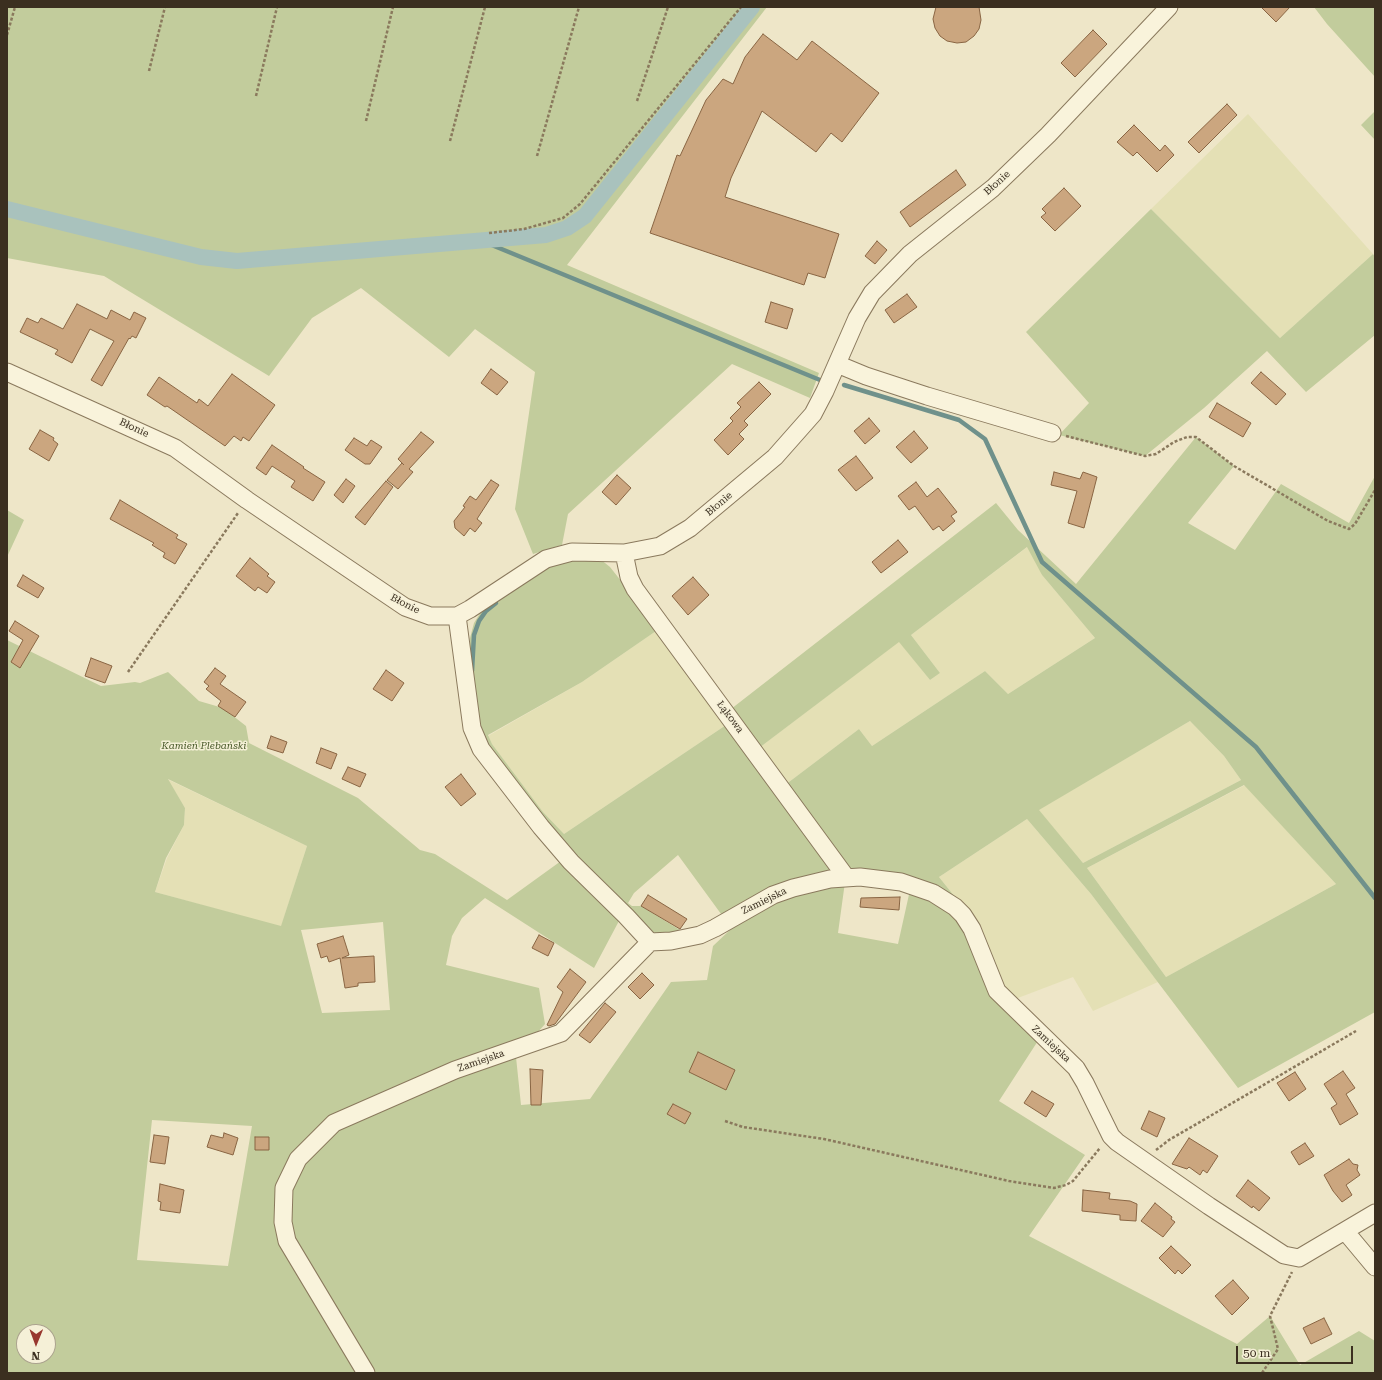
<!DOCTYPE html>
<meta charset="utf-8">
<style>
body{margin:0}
#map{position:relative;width:1382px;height:1380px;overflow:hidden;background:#eee6c8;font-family:"Roboto Serif",serif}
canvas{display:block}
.frame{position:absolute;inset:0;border:8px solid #3b2f20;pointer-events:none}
.north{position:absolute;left:16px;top:1324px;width:40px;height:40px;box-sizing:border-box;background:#f5f0d7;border:1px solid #aba38e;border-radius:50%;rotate:181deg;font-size:11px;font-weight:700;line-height:16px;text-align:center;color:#3b2f20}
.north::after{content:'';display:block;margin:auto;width:14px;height:18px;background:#98372e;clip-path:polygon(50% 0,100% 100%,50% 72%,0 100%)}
.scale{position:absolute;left:1236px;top:1346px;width:117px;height:18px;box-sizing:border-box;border:2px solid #3b2f20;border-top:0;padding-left:5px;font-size:12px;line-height:14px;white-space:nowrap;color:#3b2f20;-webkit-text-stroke:3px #f5f0d7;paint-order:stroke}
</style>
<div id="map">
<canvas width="1382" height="1380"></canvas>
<div class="frame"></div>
<div class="north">N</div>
<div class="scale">50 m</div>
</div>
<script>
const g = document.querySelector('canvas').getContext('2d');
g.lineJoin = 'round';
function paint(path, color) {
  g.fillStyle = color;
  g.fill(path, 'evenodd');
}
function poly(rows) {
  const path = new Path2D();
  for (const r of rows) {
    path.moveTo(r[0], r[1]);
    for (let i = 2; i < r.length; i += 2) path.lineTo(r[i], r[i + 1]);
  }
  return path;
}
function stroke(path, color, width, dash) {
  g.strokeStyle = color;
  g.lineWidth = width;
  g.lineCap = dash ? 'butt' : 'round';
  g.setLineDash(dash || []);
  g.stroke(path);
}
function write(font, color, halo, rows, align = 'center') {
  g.font = font + ' "Roboto Serif",serif';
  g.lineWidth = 3;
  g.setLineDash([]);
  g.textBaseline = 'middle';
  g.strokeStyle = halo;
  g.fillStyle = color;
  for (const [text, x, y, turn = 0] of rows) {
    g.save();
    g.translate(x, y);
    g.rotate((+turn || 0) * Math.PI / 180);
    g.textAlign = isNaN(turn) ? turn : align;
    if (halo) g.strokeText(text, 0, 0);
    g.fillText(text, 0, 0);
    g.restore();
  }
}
const farmland = poly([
 [1248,114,1373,254,1280,338,1151,209],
 [1030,545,1042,575,1095,638,1008,694,985,671,872,746,859,729,785,785,759,748,899,641,930,680,940,673,911,635],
 [659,629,729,723,564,834,543,812,492,744,488,736,582,682],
 [1190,721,1224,756,1241,780,1083,863,1038,810],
 [167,779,307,846,281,927,155,892,167,858,184,825,185,808],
 [1245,785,1336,884,1166,977,1087,868],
 [1027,819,1091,894,1158,982,1093,1011,1073,977,1010,1001,963,907,939,877]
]);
const green = poly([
 [7,7,767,7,567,265,819,373,810,398,732,364,568,514,562,545,533,554,515,509,535,372,475,329,449,357,361,288,312,318,269,376,104,276,7,258],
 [1314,7,1375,7,1375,77,1327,24],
 [1375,111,1375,140,1361,125],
 [1151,209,1280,338,1373,254,1375,257,1375,335,1306,392,1267,351,1204,408,1145,456,1059,435,1089,403,1026,332],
 [1196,437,1234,466,1188,523,1235,550,1281,484,1349,523,1375,476,1375,1012,1238,1088,1091,894,1027,819,939,877,963,907,1010,1001,1045,1030,999,1101,1085,1155,1029,1236,1237,1344,1270,1316,1300,1365,1359,1331,1375,1341,1375,1373,7,1373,7,640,101,686,135,682,140,683,168,672,199,701,223,708,246,726,249,743,358,798,420,850,435,854,507,900,561,861,620,919,594,968,485,898,462,918,452,936,446,965,539,988,545,1024,516,1057,521,1105,590,1099,671,982,707,980,713,946,731,929,729,926,780,895,845,882,838,933,898,944,910,890,849,871,807,809,785,785,859,729,872,746,985,671,1008,694,1095,638,1042,575,1027,547,911,635,940,673,930,680,899,642,759,748,731,709,996,503,1018,530,1076,584],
 [1190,721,1224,756,1241,780,1083,863,1039,810],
 [168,779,307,846,281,926,155,892,166,858,184,825,185,808],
 [1244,785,1336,884,1166,977,1087,868],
 [383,922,390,1010,322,1013,301,930],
 [152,1120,252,1126,228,1266,137,1260],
 [24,1332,48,1332,48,1356,24,1356],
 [7,510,24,520,7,557],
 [570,558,600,559,610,567,659,629,582,682,488,735,492,744,543,812,564,834,729,723,839,874,724,918,678,855,634,893,628,903,632,906,641,906,680,930,682,935,660,935,646,929,585,871,497,763,477,722,469,654,470,638,474,623,482,610,535,571]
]);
const stream = poly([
 [482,241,820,380],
 [844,385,959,420,985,439,1042,562,1256,747,1375,898],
 [472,671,474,635,479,621,486,611,496,603]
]);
const canal = poly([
 [7,209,201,257,237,261,546,235,567,228,585,216,752,7]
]);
const building = poly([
 [936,7,979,7,981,20,979,29,974,36,966,42,957,43,947,41,940,36,935,28,933,19,936,7],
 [1261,7,1290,7,1276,22,1261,7],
 [1093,30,1107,44,1075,77,1061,63,1093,30],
 [763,34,797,60,812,41,879,93,842,142,831,133,816,152,762,111,731,178,725,197,839,234,825,278,808,273,804,285,650,233,677,155,680,156,706,100,723,79,733,84,745,57,763,34],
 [1227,104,1237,115,1199,153,1188,142,1227,104],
 [1134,125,1160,151,1165,145,1174,155,1157,172,1137,152,1133,156,1117,142,1134,125],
 [956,170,966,185,910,227,900,212,956,170],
 [1064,188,1081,206,1055,231,1041,217,1046,213,1042,209,1064,188],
 [877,241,887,250,875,264,865,256,877,241],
 [907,294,917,307,894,323,885,310,907,294],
 [771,302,793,309,787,329,765,322,771,302],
 [77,304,107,319,111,310,130,320,134,312,146,318,136,338,132,336,130,339,129,338,102,386,91,380,114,341,90,329,72,363,55,354,58,350,20,332,27,318,38,323,41,318,63,329,77,304],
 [491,369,508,382,497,395,481,383,491,369],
 [1261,372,1286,394,1276,405,1251,383,1261,372],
 [232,374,275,405,249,441,243,437,241,441,234,436,225,446,167,406,165,407,147,395,159,377,197,403,199,399,208,406,232,374],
 [759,382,771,394,744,421,748,425,739,434,744,439,728,455,714,440,733,421,730,418,741,407,737,403,759,382],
 [1217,403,1251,423,1243,437,1209,417,1217,403],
 [869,418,880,431,865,444,854,431,869,418],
 [40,430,54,438,53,440,58,444,49,461,29,449,40,430],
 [914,431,928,448,911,463,896,447,914,431],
 [421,432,434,442,409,469,413,472,398,489,387,480,402,463,404,465,398,459,421,432],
 [354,438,367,446,371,440,382,447,370,464,365,464,345,450,354,438],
 [272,445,304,467,303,468,325,482,313,501,291,487,295,481,272,466,266,475,256,468,272,445],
 [856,456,873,478,856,491,838,470,856,456],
 [1054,472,1080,479,1083,472,1097,477,1084,528,1068,523,1077,491,1051,485,1054,472],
 [617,475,631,488,616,505,602,492,617,475],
 [346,479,355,486,343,503,334,495,346,479],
 [491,480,499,485,477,519,482,523,475,532,470,528,464,536,455,528,454,521,465,507,463,506,470,496,476,500,491,480],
 [386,481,393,487,365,525,355,517,386,481],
 [916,482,927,497,938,488,957,512,951,516,955,521,943,531,939,526,933,530,915,506,909,510,898,496,916,482],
 [120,500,178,535,176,538,187,544,175,564,163,557,165,553,152,545,154,543,110,519,120,500],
 [898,540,908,552,881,573,872,562,898,540],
 [250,558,269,574,267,576,275,582,267,593,258,587,255,591,236,576,250,558],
 [23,575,44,588,38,598,17,586,23,575],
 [693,577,709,595,688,615,672,596,693,577],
 [15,621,39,636,20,668,11,662,23,640,9,631,15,621],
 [91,658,112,666,105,683,85,676,91,658],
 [215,668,226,676,220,684,246,702,235,717,218,706,221,701,206,689,209,686,204,682,215,668],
 [386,670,404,683,392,701,373,689,386,670],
 [271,736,287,742,283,753,267,748,271,736],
 [321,748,337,754,331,769,316,763,321,748],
 [348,767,366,774,360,787,342,779,348,767],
 [461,774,476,794,461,806,445,787,461,774],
 [648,895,687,919,680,929,641,906,648,895],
 [900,897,899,910,860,907,861,898,900,897],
 [539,935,554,943,548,956,532,948,539,935],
 [343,936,349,955,342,958,374,956,375,982,358,983,358,986,345,988,340,958,329,962,327,956,321,958,317,944,343,936],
 [570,969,586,982,555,1024,549,1026,547,1025,563,992,557,987,570,969],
 [642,973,654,985,640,999,628,987,642,973],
 [605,1003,616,1012,590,1043,579,1035,605,1003],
 [698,1052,735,1070,726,1090,689,1072,698,1052],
 [530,1069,543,1070,541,1105,531,1105,530,1069],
 [1343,1071,1355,1088,1346,1094,1358,1114,1340,1125,1331,1108,1337,1104,1324,1084,1343,1071],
 [1295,1072,1306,1089,1289,1101,1277,1083,1295,1072],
 [1032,1091,1054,1104,1046,1117,1024,1103,1032,1091],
 [673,1104,691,1113,685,1124,667,1114,673,1104],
 [1149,1111,1165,1118,1157,1137,1141,1129,1149,1111],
 [224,1133,238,1138,233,1155,207,1147,211,1135,223,1138,224,1133],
 [154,1135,169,1137,165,1164,150,1162,154,1135],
 [255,1137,269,1137,269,1150,255,1150,255,1137],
 [1189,1138,1218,1156,1207,1173,1203,1170,1200,1175,1189,1167,1187,1169,1172,1164,1189,1138],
 [1305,1143,1314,1156,1299,1165,1291,1152,1305,1143],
 [1349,1159,1353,1164,1358,1165,1357,1170,1360,1175,1346,1185,1352,1195,1342,1202,1333,1191,1324,1175,1349,1159],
 [1248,1180,1270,1198,1259,1211,1253,1206,1252,1208,1236,1196,1248,1180],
 [160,1184,184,1190,180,1213,160,1210,161,1202,158,1201,160,1184],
 [1083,1190,1110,1193,1109,1199,1130,1201,1137,1204,1136,1221,1120,1220,1120,1215,1082,1211,1083,1190],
 [1155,1203,1172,1217,1171,1219,1175,1222,1163,1237,1141,1221,1155,1203],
 [1171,1246,1191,1265,1182,1274,1178,1270,1175,1274,1159,1258,1171,1246],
 [1233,1280,1249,1298,1232,1315,1215,1296,1233,1280],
 [1324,1318,1332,1334,1311,1344,1303,1328,1324,1318]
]);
const path = poly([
 [7,35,15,7],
 [149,71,165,7],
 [256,96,277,7],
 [637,101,668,7],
 [366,121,393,7],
 [450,141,485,7],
 [537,156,579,7],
 [489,233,524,229,563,218,580,204,741,7],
 [1066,436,1145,456,1156,454,1174,442,1187,437,1196,437,1234,466,1328,521,1349,529,1355,524,1375,490],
 [128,672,238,513],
 [725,1121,743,1127,824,1139,1009,1181,1054,1188,1066,1185,1073,1181,1100,1148],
 [1156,1150,1169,1140,1356,1031],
 [1262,1373,1278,1349,1270,1316,1292,1272]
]);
const minor = poly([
 [837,364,866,376,927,396,1052,433],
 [7,372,175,448,247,500,405,607,430,616,457,616,470,609,546,559,572,552,624,553,660,546,690,528,775,457,813,414,825,391,857,318,872,293,910,254,993,188,1048,135,1169,7],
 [624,553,629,577,635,589,846,877],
 [457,616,472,728,481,749,541,827,571,862,626,916,650,942],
 [1345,1231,1375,1267],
 [366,1373,287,1241,283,1222,284,1188,298,1159,334,1123,455,1070,561,1033,650,942,671,941,700,935,715,928,773,895,793,888,830,879,860,877,901,882,933,893,955,907,963,915,972,929,997,991,1076,1068,1085,1083,1111,1136,1117,1142,1209,1206,1284,1255,1299,1258,1375,1213]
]);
const streetNames = [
 ["Błonie",997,183,-42],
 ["Błonie",134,428,25],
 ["Błonie",719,504,-40],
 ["Błonie",405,604,27],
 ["Łąkowa",730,717,53],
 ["Zamiejska",764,901,-26],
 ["Zamiejska",1051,1044,43],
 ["Zamiejska",481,1061,-19]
];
const parkNames = [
 ["Kamień Plebański",204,746]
];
paint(farmland, '#e4e0b5');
paint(green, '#c2cc9c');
stroke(stream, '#6f918b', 4.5);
stroke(canal, '#a9c2bd', 16);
paint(building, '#cba67f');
stroke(building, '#896543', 1);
stroke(minor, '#8a795d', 19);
stroke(path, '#8a795d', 2.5, [3, 2]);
stroke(minor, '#f9f3db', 17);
write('10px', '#3b2f20', '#f5f0d7', streetNames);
write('italic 10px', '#465727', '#f5f0d7', parkNames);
</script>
